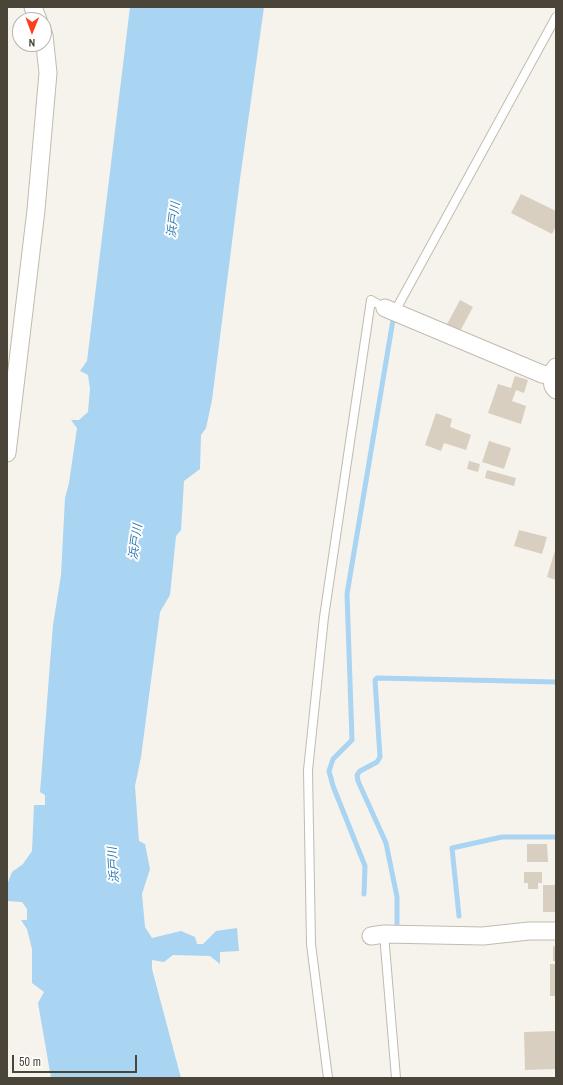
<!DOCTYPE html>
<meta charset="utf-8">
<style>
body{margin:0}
#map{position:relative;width:563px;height:1085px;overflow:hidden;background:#f6f3ec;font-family:"Archivo Narrow",sans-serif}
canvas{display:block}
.frame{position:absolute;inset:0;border:8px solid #4b4439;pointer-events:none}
.north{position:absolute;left:12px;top:12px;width:40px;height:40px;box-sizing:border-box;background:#fff;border:1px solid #b7b4b0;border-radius:50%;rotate:181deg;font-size:11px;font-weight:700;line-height:16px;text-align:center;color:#4b4439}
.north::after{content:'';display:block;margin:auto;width:14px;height:18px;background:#fc3f1d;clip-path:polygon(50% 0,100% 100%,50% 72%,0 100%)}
.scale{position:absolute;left:12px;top:1055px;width:125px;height:18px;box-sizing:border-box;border:2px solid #4b4439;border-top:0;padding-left:5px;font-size:12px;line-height:14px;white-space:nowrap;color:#4b4439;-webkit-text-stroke:3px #fff;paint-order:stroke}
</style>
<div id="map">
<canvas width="563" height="1085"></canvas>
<div class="frame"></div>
<div class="north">N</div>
<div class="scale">50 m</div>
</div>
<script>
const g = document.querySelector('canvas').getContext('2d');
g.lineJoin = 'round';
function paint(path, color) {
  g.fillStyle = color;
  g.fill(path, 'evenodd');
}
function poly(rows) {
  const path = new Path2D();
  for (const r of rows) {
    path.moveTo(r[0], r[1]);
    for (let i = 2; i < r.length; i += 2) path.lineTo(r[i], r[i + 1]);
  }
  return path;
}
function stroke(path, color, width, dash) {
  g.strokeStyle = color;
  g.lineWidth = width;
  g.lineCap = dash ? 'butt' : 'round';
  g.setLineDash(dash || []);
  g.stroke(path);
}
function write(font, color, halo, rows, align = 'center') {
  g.font = font + ' "Archivo Narrow","Noto Sans JP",sans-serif';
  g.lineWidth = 4;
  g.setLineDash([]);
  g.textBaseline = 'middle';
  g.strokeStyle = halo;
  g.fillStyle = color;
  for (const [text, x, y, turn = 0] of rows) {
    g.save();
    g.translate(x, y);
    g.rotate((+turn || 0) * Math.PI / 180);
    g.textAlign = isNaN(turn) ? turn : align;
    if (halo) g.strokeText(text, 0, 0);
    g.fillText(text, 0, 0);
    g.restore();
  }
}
const water = poly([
 [130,7,264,7,240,179,212,400,206,428,201,435,200,469,184,481,181,530,176,536,170,595,160,612,141,757,135,786,139,841,145,844,150,869,142,894,145,927,152,938,181,931,195,937,197,944,203,944,216,931,237,928,239,951,220,952,220,964,210,956,173,955,164,962,152,960,152,969,181,1078,51,1078,38,1003,44,992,32,983,32,949,27,929,21,920,27,920,27,909,22,902,7,901,7,885,12,872,23,864,32,851,34,805,45,805,45,795,40,792,53,625,61,575,65,498,69,483,77,428,71,420,79,420,88,412,90,389,88,375,80,371,87,361]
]);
const stream = poly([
 [364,894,365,866,333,786,329,771,333,759,352,740,347,594,394,314],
 [459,916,452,848,502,837,556,837],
 [397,924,397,897,386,843,358,781,357,775,360,771,377,762,380,757,375,680,377,678,556,682]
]);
const building = poly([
 [521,194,556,211,556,226,552,234,511,213],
 [460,300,473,307,459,333,446,326],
 [515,376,528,380,524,393,516,390,512,401,526,406,521,424,488,413,498,384,511,388],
 [436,413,452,419,450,427,471,435,466,450,444,443,441,451,425,445],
 [489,441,511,448,504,469,482,462],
 [469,461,480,464,478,472,467,469],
 [487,470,516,478,514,486,485,478],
 [519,530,547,537,542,554,514,546],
 [556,547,556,580,547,577],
 [527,844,547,844,548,862,527,862],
 [524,872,542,872,542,883,538,883,538,889,528,889,528,883,524,883],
 [543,885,555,885,556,912,543,912],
 [553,946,556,947,556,961,553,961],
 [550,964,556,964,556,996,550,996],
 [556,1031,556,1069,525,1070,524,1032]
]);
const lane = poly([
 [394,313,556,17],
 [384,934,396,1078],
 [328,1078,311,944,308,770,324,617,371,300,385,308]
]);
const street = poly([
 [33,7,38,20],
 [385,308,542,374,551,375],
 [556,367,551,375,553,386,556,390],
 [7,453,36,210,48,73,44,35],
 [371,936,384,934,483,936,529,931,556,931]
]);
const waterNames = [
 ["浜戸川",174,220,-83],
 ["浜戸川",136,542,-82],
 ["浜戸川",114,865,-94]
];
paint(water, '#a9d4f2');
stroke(stream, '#a9d4f2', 5);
paint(building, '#d8cfc1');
stroke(lane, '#c2bbae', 10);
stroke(street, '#c2bbae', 19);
stroke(lane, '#fff', 8);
stroke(street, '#fff', 17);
write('italic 12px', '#2e7ab2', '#fff', waterNames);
</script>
